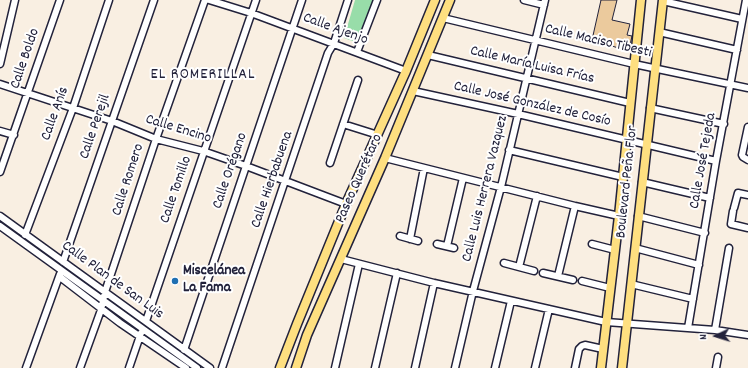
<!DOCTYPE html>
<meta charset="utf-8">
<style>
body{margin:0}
#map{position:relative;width:748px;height:368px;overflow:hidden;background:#f9efe2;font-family:Dekko,sans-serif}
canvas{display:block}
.north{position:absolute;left:696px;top:316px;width:40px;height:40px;-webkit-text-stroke:3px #fff;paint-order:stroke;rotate:266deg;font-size:11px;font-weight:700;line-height:16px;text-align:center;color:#22223b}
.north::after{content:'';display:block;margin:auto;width:14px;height:18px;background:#22223b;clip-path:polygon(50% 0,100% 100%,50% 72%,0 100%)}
</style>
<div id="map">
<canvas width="748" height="368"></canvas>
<div class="north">N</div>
</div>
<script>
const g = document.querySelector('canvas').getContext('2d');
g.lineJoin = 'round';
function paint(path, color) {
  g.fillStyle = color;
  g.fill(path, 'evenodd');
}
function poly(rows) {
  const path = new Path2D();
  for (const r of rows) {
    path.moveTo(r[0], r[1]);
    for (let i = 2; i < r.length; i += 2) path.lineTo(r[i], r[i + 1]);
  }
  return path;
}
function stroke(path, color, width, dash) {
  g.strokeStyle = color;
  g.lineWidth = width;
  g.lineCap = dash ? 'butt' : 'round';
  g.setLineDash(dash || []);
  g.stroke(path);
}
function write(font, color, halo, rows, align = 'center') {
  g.font = font + ' Dekko,sans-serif';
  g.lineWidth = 4;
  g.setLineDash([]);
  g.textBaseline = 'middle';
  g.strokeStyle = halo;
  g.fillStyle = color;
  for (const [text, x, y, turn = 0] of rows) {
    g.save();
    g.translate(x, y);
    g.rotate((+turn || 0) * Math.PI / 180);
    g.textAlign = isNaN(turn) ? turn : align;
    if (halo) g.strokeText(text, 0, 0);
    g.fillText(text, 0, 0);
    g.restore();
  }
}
const green = poly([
 [355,0,373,0,358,43,344,38]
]);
const building = poly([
 [601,0,617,0,612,20,630,24,627,35,632,36,630,45,625,50,592,40,601,0]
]);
const minor = poly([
 [209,0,251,13,406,71],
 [524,0,544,5],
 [663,1,742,19],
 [443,18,634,64,748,88],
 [659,32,737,50],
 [357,52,377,0],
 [428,55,630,103],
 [0,64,15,0],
 [0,84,112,121,156,139,203,151,246,166,346,204],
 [413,91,518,114,716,161],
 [650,108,724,124],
 [343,124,378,135],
 [748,127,742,155,743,157,748,160],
 [0,131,14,135],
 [509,150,623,177],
 [385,158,575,206,619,216],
 [330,163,358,80],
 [0,172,60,0],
 [642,182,710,198],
 [734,208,738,193,748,195],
 [733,211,731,224,748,228],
 [0,216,210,368],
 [638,216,705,233],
 [0,226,197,368],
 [25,235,73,108,109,0],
 [400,236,418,241],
 [410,239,424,168],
 [437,244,454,248],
 [592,244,615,250],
 [447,246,463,178],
 [635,248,699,265],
 [341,259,434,283,606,322,715,330,748,335],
 [63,262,154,0],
 [504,263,534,271],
 [519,267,537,196],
 [543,273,573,280],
 [558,276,575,206],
 [60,277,120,323,186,368],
 [582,281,610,288],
 [631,284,693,299],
 [146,321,256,0],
 [688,328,716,161,746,0],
 [715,330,729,248],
 [184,350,302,0],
 [26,368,60,274],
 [80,368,101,310,105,292,156,139,205,0],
 [129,368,141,333],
 [222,368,328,53,334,43,348,0],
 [335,368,359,264],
 [375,368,397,273],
 [415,368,434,283],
 [455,368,473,291,501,187,545,0],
 [495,368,511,301],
 [535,368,549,309],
 [575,368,579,349,582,346,585,345,603,349],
 [716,368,718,357]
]);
const major = poly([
 [280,368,297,324,346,204,406,71,435,0],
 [296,368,307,335,385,158,450,0],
 [601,368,619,216,641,0],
 [622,368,663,0]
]);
const markers = [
 [175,281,4,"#1f6fb2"]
];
const streetNames = [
 ["Calle Ajenjo",335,30,20],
 ["Calle Maciso Tibesti",598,42,13],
 ["Calle Boldo",26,59,-71],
 ["Calle María Luisa Frías",532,66,13],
 ["Calle José González de Cosío",532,105,13],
 ["Calle Anís",56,114,-70],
 ["Calle Perejil",96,127,-71],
 ["Calle Encino",178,130,17],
 ["Calle José Tejeda",704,161,-80],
 ["Calle Orégano",231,171,-71],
 ["Paseo Querétaro",360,179,-66],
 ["Calle Romero",129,180,-72],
 ["Calle Hierbabuena",273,180,-71],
 ["Boulevard Peña Flor",628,182,-84],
 ["Calle Luis Herrera Vazquez",486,189,-76],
 ["Calle Tomillo",177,190,-71],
 ["Calle Plan de San Luis",112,281,36]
];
const poiNames = [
 ["Miscelánea",183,272],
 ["La Fama",183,289]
];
const neighbourhoodNames = [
 ["EL ROMERILLAL",203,76]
];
paint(green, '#98dda9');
paint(building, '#ebca9d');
stroke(building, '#22223b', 1);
stroke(minor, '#22223b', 9);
stroke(major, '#22223b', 11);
stroke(minor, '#fff', 6);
stroke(major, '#fedf80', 8);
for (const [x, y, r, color] of markers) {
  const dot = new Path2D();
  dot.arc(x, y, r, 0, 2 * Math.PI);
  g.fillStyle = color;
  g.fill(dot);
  stroke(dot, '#fff', 1.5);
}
write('15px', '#22223b', '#fff', streetNames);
write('bold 15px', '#22223b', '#fff', poiNames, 'left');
g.letterSpacing = '1px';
write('16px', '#22223b', '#fff', neighbourhoodNames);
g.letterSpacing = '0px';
</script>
